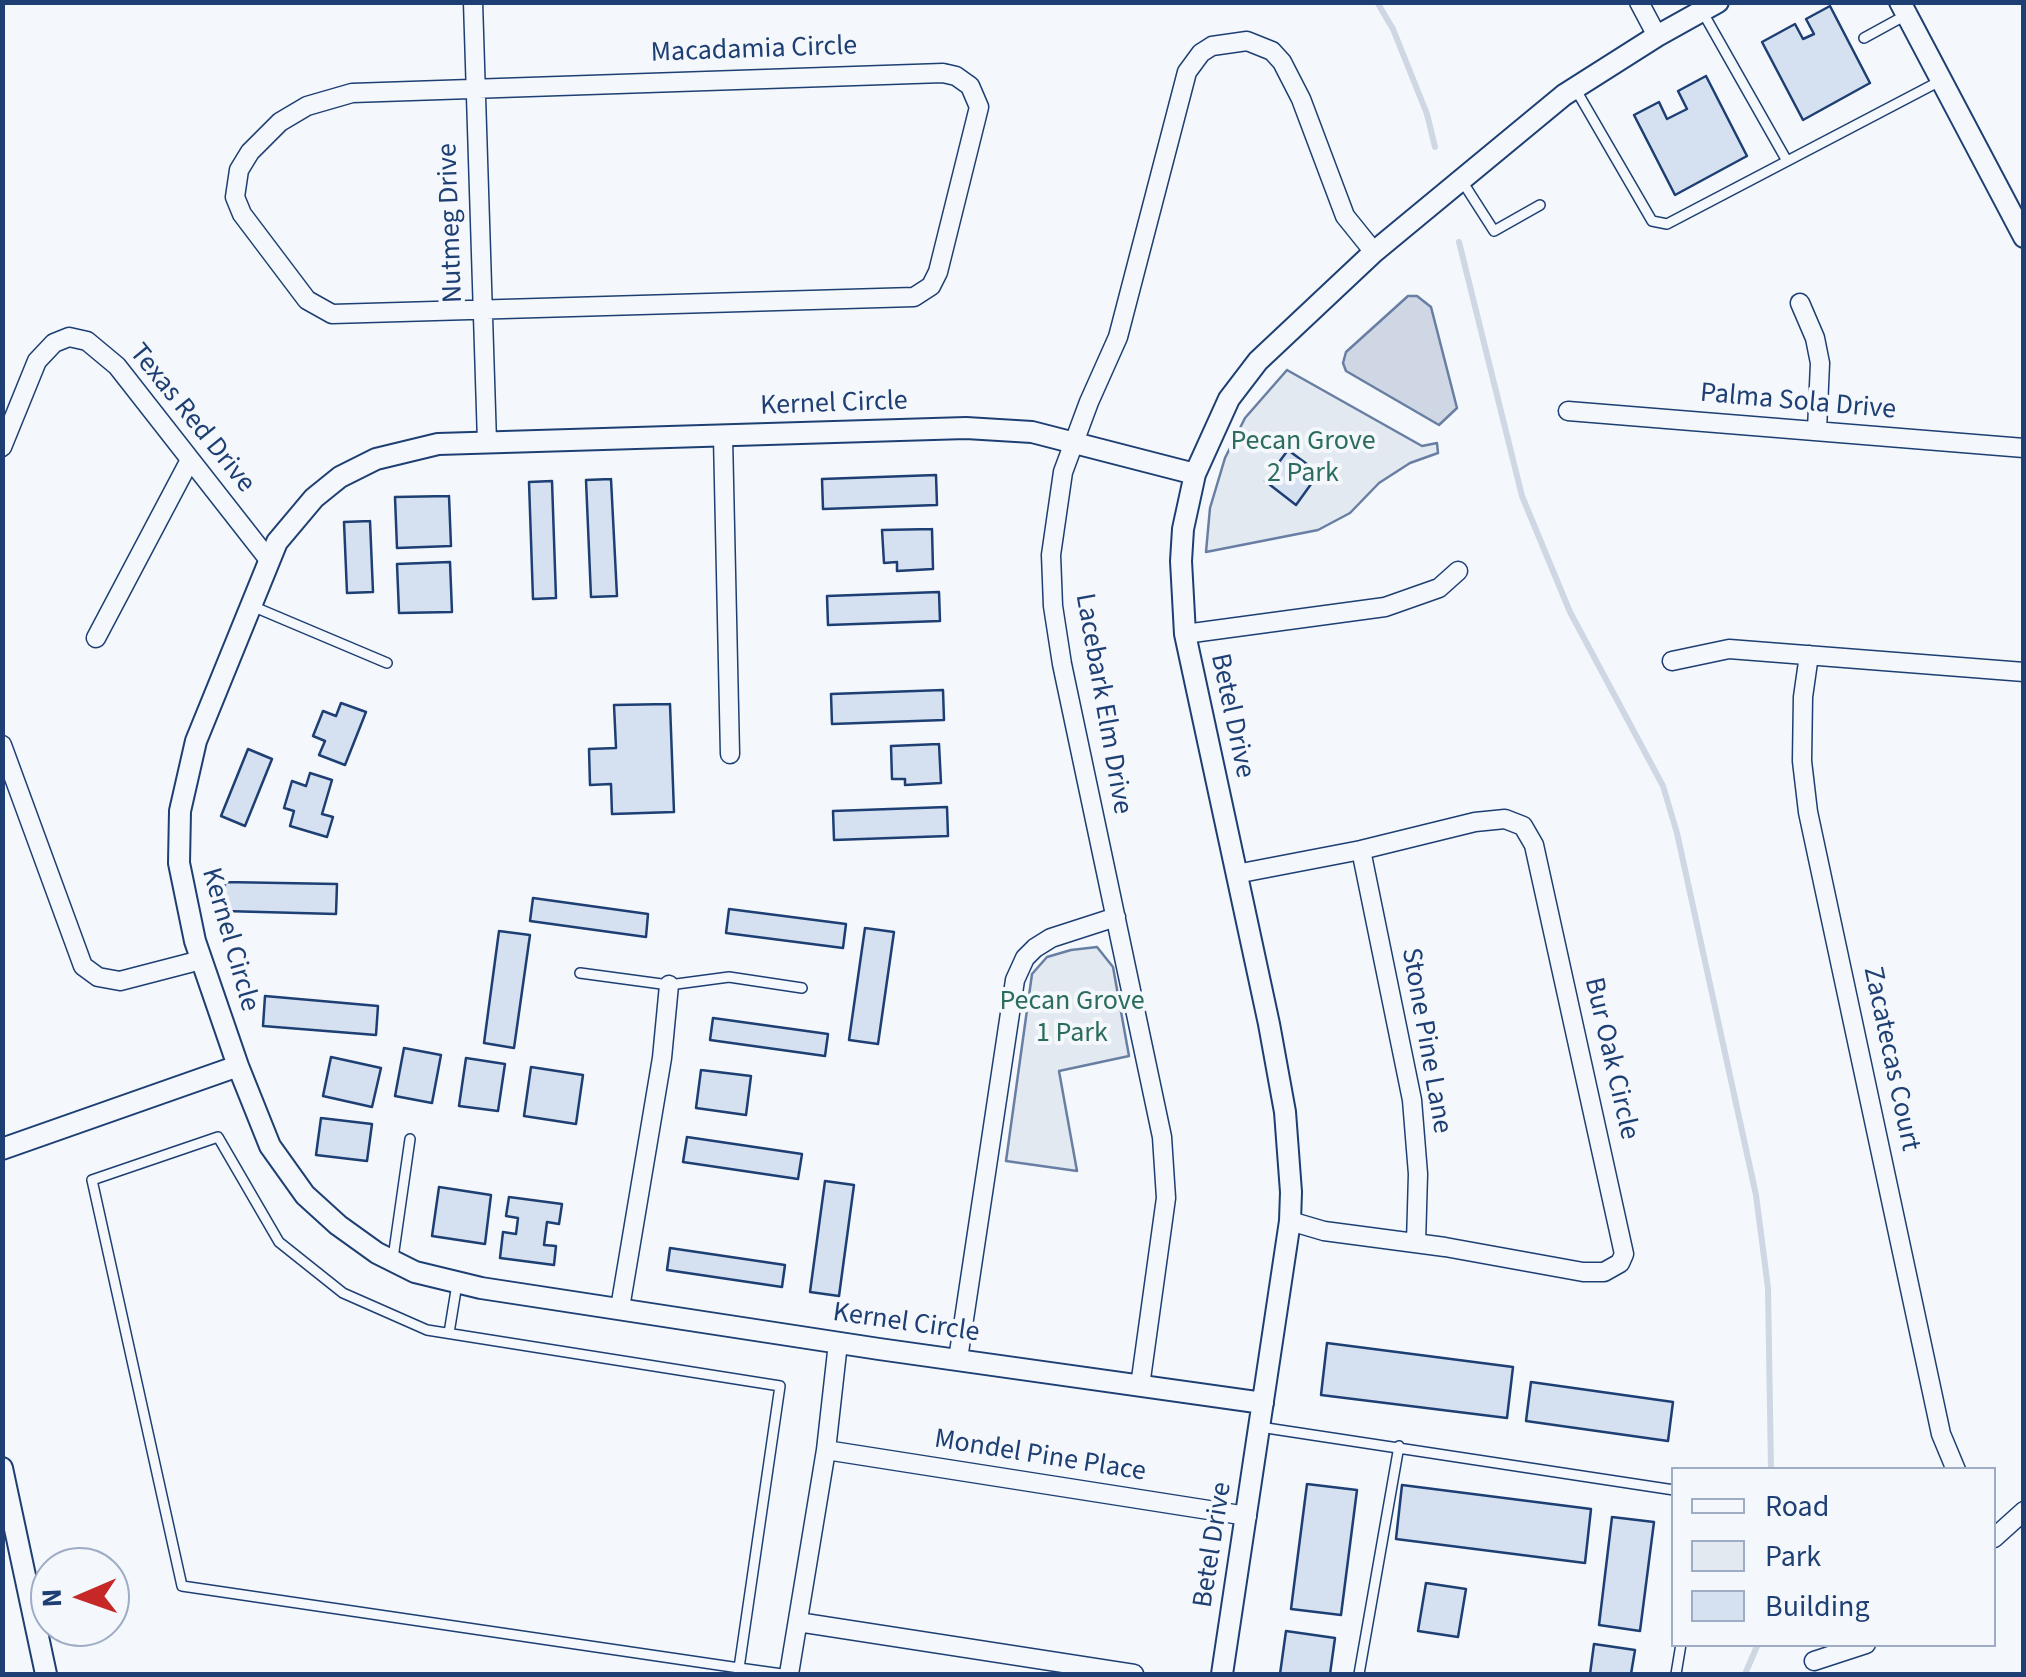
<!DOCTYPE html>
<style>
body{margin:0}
#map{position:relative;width:2026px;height:1677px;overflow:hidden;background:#f4f7fb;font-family:"Source Sans 3",sans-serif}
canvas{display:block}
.frame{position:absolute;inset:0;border:5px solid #1d3f73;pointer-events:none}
.legend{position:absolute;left:1671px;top:1467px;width:325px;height:180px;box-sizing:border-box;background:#f4f7fb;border:2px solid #9eadc5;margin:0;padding:12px 18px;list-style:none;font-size:30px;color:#1d3f73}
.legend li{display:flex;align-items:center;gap:20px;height:50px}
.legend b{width:50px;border:2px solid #9eadc5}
.north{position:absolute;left:30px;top:1547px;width:100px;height:100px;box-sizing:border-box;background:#f4f7fb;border:2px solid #9eadc5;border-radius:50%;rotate:268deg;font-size:28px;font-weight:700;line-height:40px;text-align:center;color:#1d3f73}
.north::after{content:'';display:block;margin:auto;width:35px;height:45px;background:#c62828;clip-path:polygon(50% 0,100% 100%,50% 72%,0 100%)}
</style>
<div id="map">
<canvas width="2026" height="1677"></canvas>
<div class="frame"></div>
<ul class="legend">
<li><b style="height:12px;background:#f4f7fb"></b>Road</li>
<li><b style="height:28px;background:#e3e9f0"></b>Park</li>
<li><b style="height:28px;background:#d5e0f0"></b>Building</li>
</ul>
<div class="north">N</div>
</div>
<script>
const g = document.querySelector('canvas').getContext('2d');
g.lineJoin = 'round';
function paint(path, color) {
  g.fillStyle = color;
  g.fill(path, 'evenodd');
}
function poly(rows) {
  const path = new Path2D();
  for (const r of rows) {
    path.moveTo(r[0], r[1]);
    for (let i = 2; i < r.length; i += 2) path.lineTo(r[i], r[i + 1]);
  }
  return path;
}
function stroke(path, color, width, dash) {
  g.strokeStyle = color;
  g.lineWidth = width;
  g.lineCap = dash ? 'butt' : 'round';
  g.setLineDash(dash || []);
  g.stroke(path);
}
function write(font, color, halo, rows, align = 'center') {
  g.font = font + ' "Source Sans 3",sans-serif';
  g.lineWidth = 8;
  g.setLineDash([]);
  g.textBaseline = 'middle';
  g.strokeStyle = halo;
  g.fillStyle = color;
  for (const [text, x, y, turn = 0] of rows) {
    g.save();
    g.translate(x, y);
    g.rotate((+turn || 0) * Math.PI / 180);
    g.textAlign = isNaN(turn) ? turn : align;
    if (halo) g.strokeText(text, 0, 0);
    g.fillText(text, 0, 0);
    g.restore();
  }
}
const green = poly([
 [1287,370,1422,446,1437,443,1438,453,1410,463,1379,483,1350,513,1318,530,1206,552,1210,508,1225,458,1245,418,1287,370],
 [1097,947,1113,967,1129,1056,1059,1071,1077,1171,1006,1161,1032,974,1047,957,1071,950,1097,947]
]);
const water = poly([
 [1408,296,1417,296,1431,307,1457,408,1439,425,1346,371,1343,363,1346,352,1408,296]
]);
const stream = poly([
 [1377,2,1393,29,1427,114,1435,147],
 [1459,242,1522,496,1570,612,1663,786,1677,833,1756,1195,1768,1288,1771,1470],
 [1745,1674,1758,1644]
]);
const building = poly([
 [1830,6,1870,83,1803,120,1762,42,1795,24,1803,39,1814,34,1806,19,1830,6],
 [1706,76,1747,156,1675,195,1634,115,1659,102,1667,119,1687,109,1678,91,1706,76],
 [1288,450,1319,473,1296,505,1265,481,1288,450],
 [936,475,937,505,823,509,822,479,936,475],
 [611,479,617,596,591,597,586,480,611,479],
 [552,481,556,598,533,599,529,482,552,481],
 [449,496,451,546,397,548,395,497,449,496],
 [370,521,373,592,347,593,344,522,370,521],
 [932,529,933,569,897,571,897,562,884,563,882,530,932,529],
 [450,562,452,612,399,613,397,564,450,562],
 [939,592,940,621,828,625,827,596,939,592],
 [943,690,944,720,832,724,831,694,943,690],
 [341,703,366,712,345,765,319,755,325,741,313,736,323,711,336,716,341,703],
 [670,704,674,812,612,814,611,784,590,785,589,749,616,748,614,705,670,704],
 [939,744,941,783,905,785,905,779,892,779,891,746,939,744],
 [248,749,272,759,245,826,221,816,248,749],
 [310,773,332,780,322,814,333,817,327,837,290,826,294,811,284,808,292,781,306,786,310,773],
 [947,807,948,836,834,840,833,811,947,807],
 [225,882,337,884,336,914,224,911,225,882],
 [533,898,648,914,646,937,530,921,533,898],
 [729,909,846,924,843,948,726,933,729,909],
 [865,928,894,932,878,1044,849,1040,865,928],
 [499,931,530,935,514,1048,484,1043,499,931],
 [265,996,378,1006,376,1035,263,1026,265,996],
 [713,1018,828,1034,825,1056,710,1040,713,1018],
 [404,1048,441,1055,432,1103,395,1096,404,1048],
 [331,1057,381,1068,372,1107,323,1096,331,1057],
 [466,1058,505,1064,498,1111,459,1106,466,1058],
 [531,1067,583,1075,576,1124,524,1116,531,1067],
 [701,1070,751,1076,746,1115,696,1108,701,1070],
 [321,1118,372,1124,367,1161,316,1155,321,1118],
 [687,1137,802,1154,798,1179,683,1162,687,1137],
 [825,1181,854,1185,839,1296,810,1292,825,1181],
 [439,1187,491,1195,485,1244,432,1236,439,1187],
 [509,1197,562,1204,559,1224,547,1222,544,1245,556,1246,554,1265,500,1258,503,1232,516,1234,518,1218,506,1216,509,1197],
 [670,1248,785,1265,782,1287,667,1270,670,1248],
 [1327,1343,1513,1367,1507,1418,1321,1395,1327,1343],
 [1531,1382,1673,1402,1668,1441,1526,1421,1531,1382],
 [1307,1484,1357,1490,1341,1615,1291,1609,1307,1484],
 [1402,1485,1591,1509,1585,1563,1396,1539,1402,1485],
 [1612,1517,1654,1522,1640,1631,1599,1625,1612,1517],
 [1426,1583,1466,1589,1458,1637,1418,1631,1426,1583],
 [1286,1631,1335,1638,1330,1674,1280,1674,1286,1631],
 [1594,1644,1635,1650,1631,1674,1590,1674,1594,1644]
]);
const service = poly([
 [1702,11,1787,161],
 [1864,38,1906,15],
 [1576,90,1652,221,1667,224,1940,81],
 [1462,181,1494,231,1540,205],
 [252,606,387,663],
 [580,973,669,985,729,977,802,988],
 [393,1258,410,1139],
 [449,1333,457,1284],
 [1260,1427,1674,1490],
 [739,1668,780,1386,427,1330,343,1293,279,1242,218,1137,92,1180,182,1586,739,1668,782,1674],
 [1359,1674,1399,1446],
 [1676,1674,1681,1644]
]);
const minor = poly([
 [473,2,487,442],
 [1639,2,1657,36],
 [943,73,956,76,970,86,979,107,938,272,931,286,914,297,332,314,307,300,242,214,235,197,239,170,250,152,280,122,307,106,352,93,943,73],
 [1800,303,1815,338,1820,363,1817,430],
 [1568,411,2024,448],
 [723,437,730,754],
 [2,447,37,361,54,343,69,337,87,341,117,366,269,560],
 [1185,634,1385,607,1439,588,1458,571],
 [96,638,190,460],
 [1809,655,1803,697,1802,761,1808,812,1941,1434,1956,1470],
 [1672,661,1729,649,2024,672],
 [2,745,83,966,98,977,120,981,201,960],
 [1361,850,1412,1100,1418,1174,1416,1243],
 [1236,874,1361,850,1475,822,1505,819,1523,826,1534,845,1624,1254,1620,1263,1604,1272,1583,1272,1445,1247,1324,1231,1290,1221],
 [620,1308,662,1058,669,985],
 [958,1359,1015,980,1025,958,1035,948,1051,938,1116,917],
 [1140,1386,1166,1198,1162,1137,1062,664,1053,606,1051,555,1063,472,1089,402,1118,337,1187,72,1201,53,1212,46,1247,41,1272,51,1282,62,1301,99,1345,216,1374,252],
 [826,1450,1247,1516],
 [1994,1538,2024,1511],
 [798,1622,1134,1674],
 [1814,1661,1866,1644],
 [789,1674,826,1450,838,1343]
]);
const tertiary = poly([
 [1900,2,2024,237],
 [1195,474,1032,432,966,428,438,444,376,459,340,477,314,498,277,542,196,741,180,811,179,863,195,941,238,1066,270,1146,305,1195,338,1225,377,1253,415,1272,481,1288,879,1349,1263,1403],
 [2,1149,238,1066],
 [2,1468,46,1674],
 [1222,1674,1290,1221,1291,1192,1285,1112,1269,1024,1185,634,1181,561,1183,529,1195,474,1229,399,1258,361,1374,252,1564,95,1657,36,1718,2]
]);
const streetNames = [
 ["Macadamia Circle",754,51,-2],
 ["Nutmeg Drive",452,223,-92],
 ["Palma Sola Drive",1798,403,5],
 ["Kernel Circle",834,405,-2],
 ["Texas Red Drive",191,419,51],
 ["Lacebark Elm Drive",1102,704,80],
 ["Betel Drive",1231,716,78],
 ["Kernel Circle",229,940,74],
 ["Stone Pine Lane",1425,1041,80],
 ["Bur Oak Circle",1610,1059,77],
 ["Zacatecas Court",1890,1059,78],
 ["Kernel Circle",906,1324,8],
 ["Mondel Pine Place",1040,1457,9],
 ["Betel Drive",1214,1545,-81]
];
const parkNames = [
 ["Pecan Grove",1303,443],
 ["2 Park",1303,475],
 ["Pecan Grove",1072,1003],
 ["1 Park",1072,1035]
];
paint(green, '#e3e9f0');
stroke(green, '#687fa3', 2.5);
paint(water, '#cfd7e4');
stroke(water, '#687fa3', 2.5);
stroke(stream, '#cfd7e4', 6);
paint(building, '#d5e0f0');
stroke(building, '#1d3f73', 2.5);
stroke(service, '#1d3f73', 12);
stroke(minor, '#1d3f73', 21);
stroke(tertiary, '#1d3f73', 24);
stroke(service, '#f4f7fb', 9);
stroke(minor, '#f4f7fb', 18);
stroke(tertiary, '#f4f7fb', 20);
write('28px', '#1d3f73', '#f4f7fb', streetNames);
write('28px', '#2c6c60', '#f4f7fb', parkNames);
</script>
